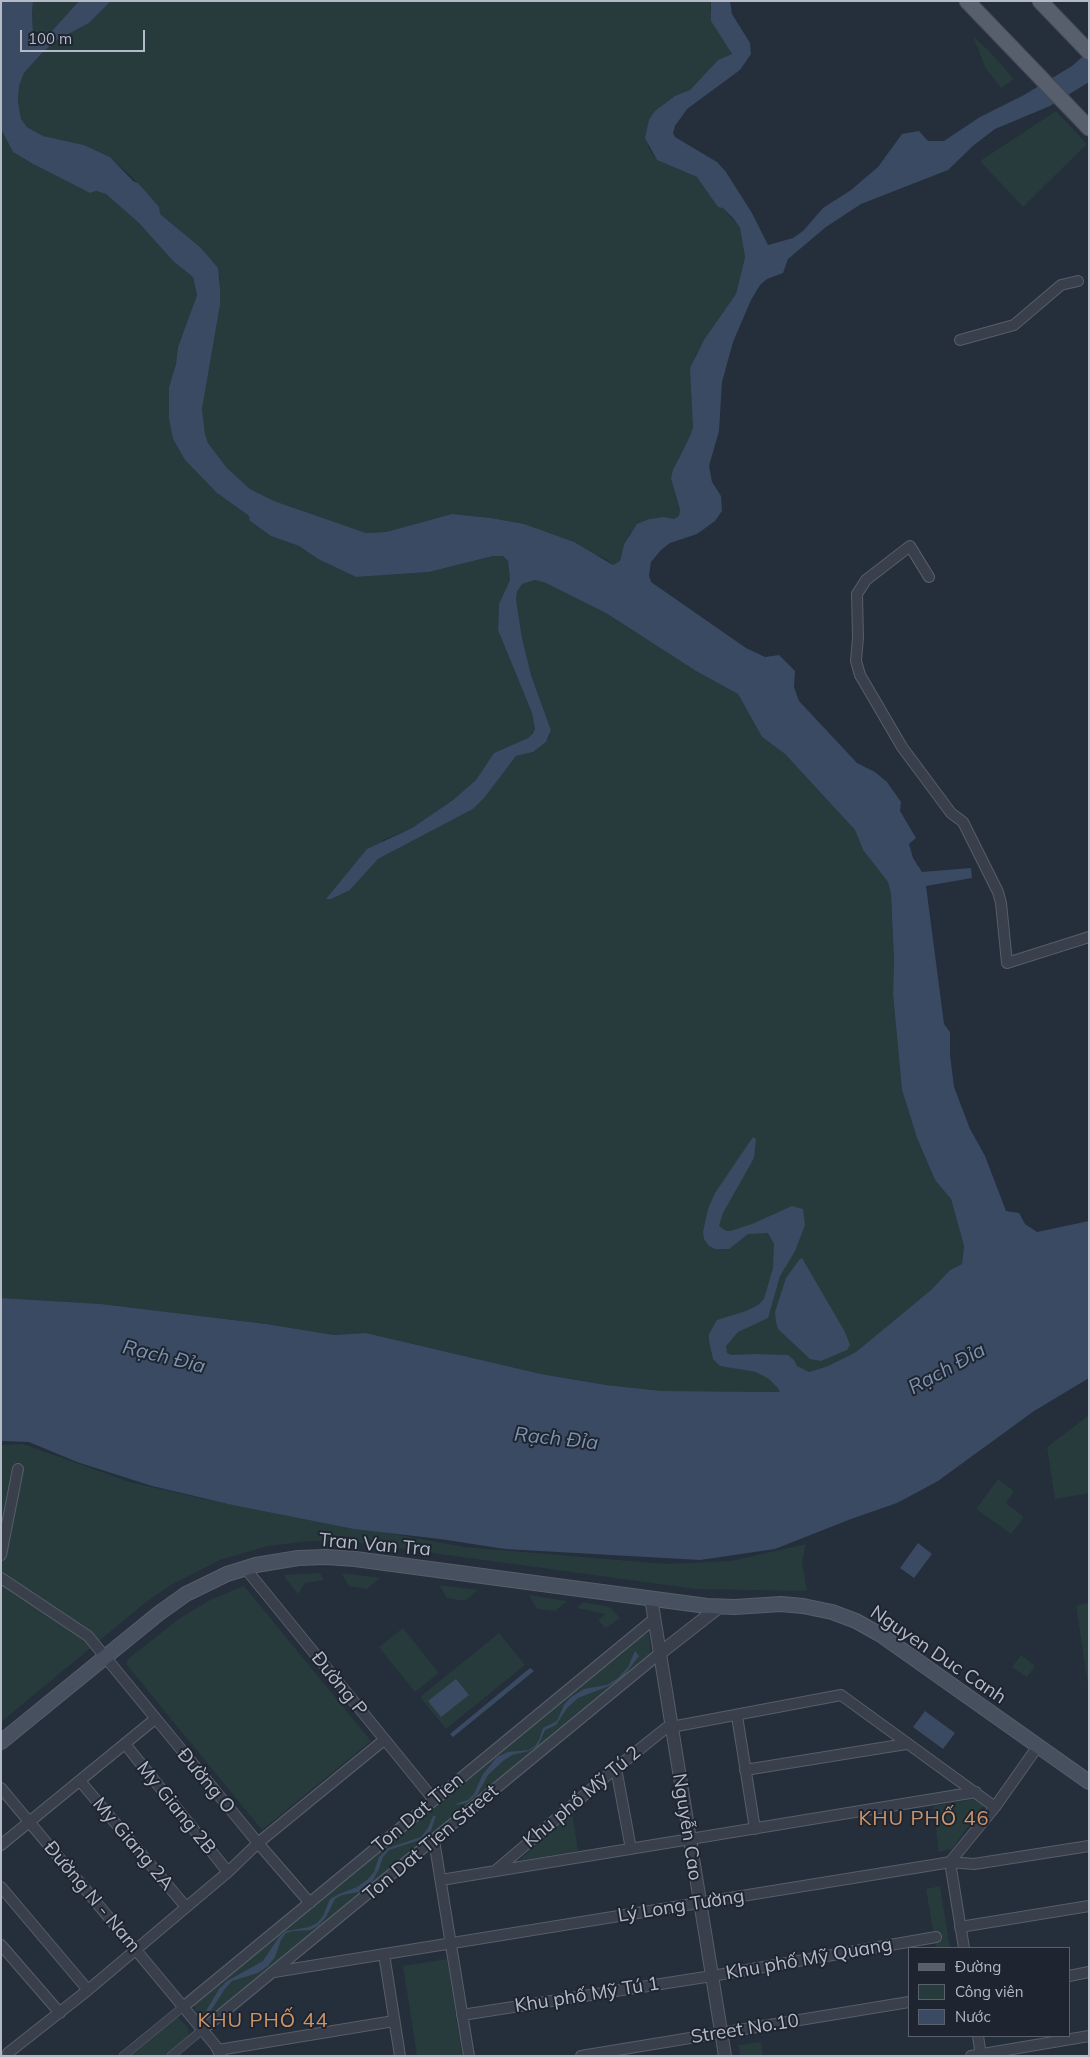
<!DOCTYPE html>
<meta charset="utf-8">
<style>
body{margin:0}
#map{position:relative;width:1090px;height:2057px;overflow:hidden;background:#252e3b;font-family:Mulish,sans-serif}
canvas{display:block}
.frame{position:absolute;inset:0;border:2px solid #b4bbc7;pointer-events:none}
.legend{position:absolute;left:908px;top:1947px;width:162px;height:90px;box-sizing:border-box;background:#1e2531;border:1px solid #5a616d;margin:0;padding:6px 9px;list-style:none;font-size:15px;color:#b4bbc7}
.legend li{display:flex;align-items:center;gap:10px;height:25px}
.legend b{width:25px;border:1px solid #5a616d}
.scale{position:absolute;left:20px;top:30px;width:125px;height:22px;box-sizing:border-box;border:2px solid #b4bbc7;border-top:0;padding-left:6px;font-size:15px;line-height:18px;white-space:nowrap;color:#b4bbc7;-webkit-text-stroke:4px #1e2531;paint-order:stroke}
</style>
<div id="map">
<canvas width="1090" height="2057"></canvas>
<div class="frame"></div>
<ul class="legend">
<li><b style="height:6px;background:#575f6c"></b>Đường</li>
<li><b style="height:14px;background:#273a3c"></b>Công viên</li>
<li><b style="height:14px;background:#3a4a62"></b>Nước</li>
</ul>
<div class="scale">100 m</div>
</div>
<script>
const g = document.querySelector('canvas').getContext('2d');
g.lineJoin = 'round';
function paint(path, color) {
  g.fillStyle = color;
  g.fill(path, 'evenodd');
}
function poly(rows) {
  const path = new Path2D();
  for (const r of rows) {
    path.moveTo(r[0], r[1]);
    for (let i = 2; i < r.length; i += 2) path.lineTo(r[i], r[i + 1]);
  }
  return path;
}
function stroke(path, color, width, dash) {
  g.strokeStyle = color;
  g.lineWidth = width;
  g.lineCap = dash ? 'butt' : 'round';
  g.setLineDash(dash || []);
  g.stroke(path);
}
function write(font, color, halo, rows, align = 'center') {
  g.font = font + ' Mulish,sans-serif';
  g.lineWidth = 4;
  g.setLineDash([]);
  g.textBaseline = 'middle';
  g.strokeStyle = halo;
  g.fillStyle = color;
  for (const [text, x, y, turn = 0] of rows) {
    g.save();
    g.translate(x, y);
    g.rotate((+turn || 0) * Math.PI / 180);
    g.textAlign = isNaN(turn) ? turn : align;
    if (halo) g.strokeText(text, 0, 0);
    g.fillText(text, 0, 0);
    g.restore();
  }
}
const green = poly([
 [33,1,79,1,51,32,39,38,33,32,32,14],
 [111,1,711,1,710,10,732,54,718,60,690,90,648,147,657,160,697,177,740,228,745,256,736,294,695,356,693,427,690,436,678,459,673,485,680,511,679,516,674,519,664,517,649,519,630,533,624,544,620,561,613,565,606,559,524,524,491,518,452,514,386,532,366,533,274,501,250,489,227,468,208,443,205,434,202,409,220,305,220,277,200,247,160,214,138,183,110,157,84,145,43,136,27,127,21,119,18,101,19,86,24,73,41,54,55,41,89,23],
 [973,36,989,51,1014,79,1001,88,985,67],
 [1056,111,1087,144,1023,207,980,161],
 [1,129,13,152,33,164,90,193,96,191,106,194,139,223,173,261,193,277,197,295,178,347,176,364,169,386,169,419,173,439,185,460,217,493,249,515,271,536,299,546,318,559,356,577,429,572,493,556,503,556,508,561,510,580,499,604,498,630,532,713,535,729,528,738,494,753,476,780,453,800,412,828,383,840,350,890,378,859,473,809,485,797,516,756,533,752,546,742,550,735,551,730,548,721,531,675,522,638,516,599,517,592,522,584,535,580,546,583,606,613,696,671,738,694,762,737,785,754,855,830,863,850,888,882,891,894,894,960,893,994,902,1090,917,1138,935,1180,951,1199,964,1246,962,1264,950,1270,931,1290,856,1352,828,1366,809,1372,780,1392,662,1391,606,1385,541,1374,366,1333,334,1335,266,1324,101,1304,1,1298],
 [1089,1415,1089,1493,1055,1499,1047,1447],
 [23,1444,130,1482,208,1500,465,1547,666,1564,731,1561,806,1544,802,1562,807,1591,696,1589,352,1542,310,1541,268,1546,220,1560,171,1585,145,1603,1,1722,1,1445],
 [998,1479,1014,1491,1006,1503,1024,1517,1011,1534,976,1509],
 [320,1573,324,1580,305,1583,298,1594,283,1575],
 [341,1573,380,1578,367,1589,349,1586],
 [439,1585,478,1590,465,1601,447,1598],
 [244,1586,371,1741,262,1830,126,1664,128,1659,180,1618,210,1600],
 [529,1595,567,1601,555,1611,537,1609],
 [583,1602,610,1607,620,1618,606,1628,598,1621,605,1614,577,1608],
 [1089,1603,1089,1692,1076,1605],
 [403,1628,439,1673,415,1692,379,1647],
 [645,1632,649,1635,651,1655,207,2020,203,2019,195,2009,194,2003],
 [499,1633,525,1665,446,1729,420,1697],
 [1021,1655,1035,1666,1027,1677,1012,1667],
 [975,1799,984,1805,952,1849,939,1852,933,1806],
 [572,1812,578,1851,518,1861],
 [940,1886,950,1948,936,1948,926,1889],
 [447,1959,462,2056,417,2056,403,1966],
 [174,2017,179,2018,188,2028,189,2035,165,2056,127,2056],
 [761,2042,763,2056,740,2056,739,2045]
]);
const water = poly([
 [1,1,33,1,32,14,33,32,39,38,51,32,79,1,111,1,89,23,55,41,41,54,24,73,19,86,18,101,21,119,27,127,43,136,84,145,110,157,133,181,138,183,159,207,160,214,200,247,218,268,220,288,220,305,202,409,205,434,208,443,227,468,250,489,274,501,366,533,386,532,452,514,491,518,524,524,574,542,613,565,620,561,624,544,637,524,649,519,664,517,674,519,679,516,680,510,671,478,673,470,690,436,693,427,690,368,704,340,736,294,745,257,740,228,733,218,723,208,718,207,697,177,657,160,645,138,649,120,655,111,675,96,690,90,718,60,732,54,711,21,711,1,730,1,732,14,750,43,751,54,740,70,687,109,675,126,673,133,675,137,717,162,726,172,752,213,768,245,793,238,803,231,823,208,851,190,878,167,902,134,919,131,928,141,944,141,980,117,1024,95,1072,66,1089,51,1089,82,1050,106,995,129,974,145,948,170,861,204,826,227,788,259,783,273,767,279,760,285,751,300,733,342,722,382,719,431,709,466,712,482,721,496,722,511,715,521,697,534,670,543,661,550,651,562,649,575,651,582,746,648,765,657,779,655,795,671,794,687,799,701,857,763,875,772,887,782,901,802,900,811,916,838,909,844,913,858,922,872,971,868,972,878,926,886,944,1024,950,1032,950,1055,954,1087,970,1129,985,1156,1006,1211,1019,1213,1025,1224,1037,1232,1089,1221,1089,1378,1034,1411,938,1481,897,1503,851,1519,775,1549,700,1560,505,1549,440,1539,354,1529,228,1504,152,1486,77,1462,29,1442,1,1441,1,1298,101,1304,266,1324,334,1335,366,1333,541,1374,606,1385,662,1391,780,1392,778,1388,769,1379,756,1372,720,1366,713,1359,709,1341,709,1334,717,1320,746,1311,758,1305,764,1299,773,1268,774,1244,768,1233,748,1234,729,1249,715,1249,709,1246,704,1239,703,1232,708,1209,715,1193,753,1137,756,1139,754,1158,723,1213,719,1226,726,1231,730,1231,752,1224,792,1206,803,1209,805,1225,795,1251,780,1276,768,1318,738,1332,726,1346,727,1353,731,1355,755,1354,788,1355,794,1360,797,1366,809,1372,828,1366,856,1352,931,1290,950,1270,962,1264,964,1246,951,1199,935,1180,917,1138,902,1090,893,994,894,960,891,894,888,882,863,850,855,830,785,754,762,737,738,694,696,671,606,613,546,583,535,580,522,584,517,592,516,599,522,638,531,675,551,730,546,742,533,752,516,756,485,797,473,809,378,859,350,890,331,899,326,899,367,849,412,828,453,800,476,780,494,753,528,738,533,733,535,729,532,713,498,630,499,604,510,580,508,561,503,556,493,556,429,572,356,577,318,559,299,546,271,536,249,520,250,518,248,515,217,493,185,460,173,439,169,419,169,387,176,364,178,347,197,295,193,277,173,261,139,223,106,194,96,191,90,193,33,164,13,152,1,129],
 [802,1258,845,1332,850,1345,847,1350,821,1361,810,1359,778,1329,776,1322,775,1312,786,1278,799,1260],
 [918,1543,932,1554,914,1578,900,1568],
 [635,1651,639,1656,622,1678,609,1686,578,1698,567,1708,556,1725,545,1730,538,1746,529,1751,512,1755,503,1761,488,1775,477,1795,467,1803,456,1805,458,1803,468,1800,474,1794,483,1774,497,1757,508,1752,529,1750,535,1746,539,1740,543,1728,557,1721,564,1705,570,1698,584,1689,607,1685,618,1678,628,1667],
 [530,1668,534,1671,453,1737,450,1734],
 [456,1679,469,1695,441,1717,428,1701],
 [925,1711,955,1733,943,1749,913,1727],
 [433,1816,436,1816,430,1833,426,1838,389,1850,383,1857,379,1869,371,1884,359,1892,342,1895,335,1899,326,1917,318,1926,310,1930,293,1931,286,1933,281,1940,275,1957,268,1966,258,1973,232,1981,224,1990,212,2009,208,2013,206,2011,219,1989,227,1981,263,1961,279,1937,286,1931,309,1927,317,1923,323,1916,330,1899,339,1894,357,1887,367,1880,374,1872,379,1857,388,1848,421,1837,428,1828]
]);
const pedestrian = poly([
 [123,2056,183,2007],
 [171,2056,202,2030]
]);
const minor = poly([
 [960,340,1014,325,1061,285,1078,281],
 [929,577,910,546,866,580,857,594,858,637,856,661,860,675,902,747,951,813,963,822,998,892,1001,903,1007,963,1089,937],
 [1,1555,18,1469],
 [245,1568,434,1800],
 [1,1578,88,1636,258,1843,310,1903],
 [737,1716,755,1829],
 [125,1744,228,1872],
 [616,1768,631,1849],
 [745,1770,906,1744],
 [80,1781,186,1907],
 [1,1788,215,2045,221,2056],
 [434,1840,469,2056],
 [1,1845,155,1719],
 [950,1862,995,1807,1038,1746],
 [950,1862,964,1948],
 [495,1871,616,1768,666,1728,841,1695,995,1807],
 [441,1880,976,1792],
 [1,1887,88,1990],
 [960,1927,1089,1906],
 [1,1945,60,2013],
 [384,1954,400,2056],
 [274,1972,939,1864,950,1862,974,1864,1089,1846],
 [1069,1976,1089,1972],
 [183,2007,654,1619],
 [462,2015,712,1976,936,1937],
 [202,2030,659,1654],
 [978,2036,981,2056],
 [218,2050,394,2021],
 [8,2053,88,1990,228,1872,258,1843,384,1740],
 [581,2056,909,2002],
 [971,2056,1089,2036]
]);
const tertiary = poly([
 [651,1598,725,2056],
 [659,1654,719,1607]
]);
const secondary = poly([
 [1,1742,158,1614,186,1594,227,1574,256,1565,298,1558,326,1557,355,1559,707,1606,735,1607,781,1604,803,1606,832,1612,856,1621,881,1635,1089,1782]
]);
const primary = poly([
 [967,1,1089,128],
 [1040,1,1089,52]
]);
const streetNames = [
 ["Tran Van Tra",375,1545,5],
 ["Nguyen Duc Canh",938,1655,34],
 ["Đường P",339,1684,51],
 ["Đường O",206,1781,50],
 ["Khu phố Mỹ Tú 2",582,1797,-40],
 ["My Giang 2B",176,1808,51],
 ["Ton Dat Tien",418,1813,-40],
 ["Nguyễn Cao",687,1827,81],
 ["Ton Dat Tien Street",431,1843,-40],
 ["My Giang 2A",133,1844,50],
 ["Đường N - Nam",92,1897,50],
 ["Lý Long Tường",681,1906,-9],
 ["Khu phố Mỹ Quang",809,1959,-10],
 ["Khu phố Mỹ Tú 1",587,1995,-9],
 ["Street No.10",745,2029,-9]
];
const waterNames = [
 ["Rạch Đỉa",164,1357,14],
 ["Rạch Đỉa",947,1369,-29],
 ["Rạch Đỉa",556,1439,6]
];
const neighbourhoodNames = [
 ["KHU PHỐ 46",924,1819],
 ["KHU PHỐ 44",263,2021]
];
paint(green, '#273a3c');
paint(water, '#3a4a62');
stroke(pedestrian, '#575e6a', 9);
stroke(minor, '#575e6a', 12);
stroke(tertiary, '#575e6a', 14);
stroke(secondary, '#575e6a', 16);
stroke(primary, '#424955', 17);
stroke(pedestrian, '#39404c', 8);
stroke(minor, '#39404c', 10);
stroke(tertiary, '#39404c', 12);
stroke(secondary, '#47505e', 14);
stroke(primary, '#575f6c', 15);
write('19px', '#b4bbc7', '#1e2531', streetNames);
write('italic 20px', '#7d92ad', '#1e2531', waterNames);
g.letterSpacing = '1px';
write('20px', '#ce9568', '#1e2531', neighbourhoodNames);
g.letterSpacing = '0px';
</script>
